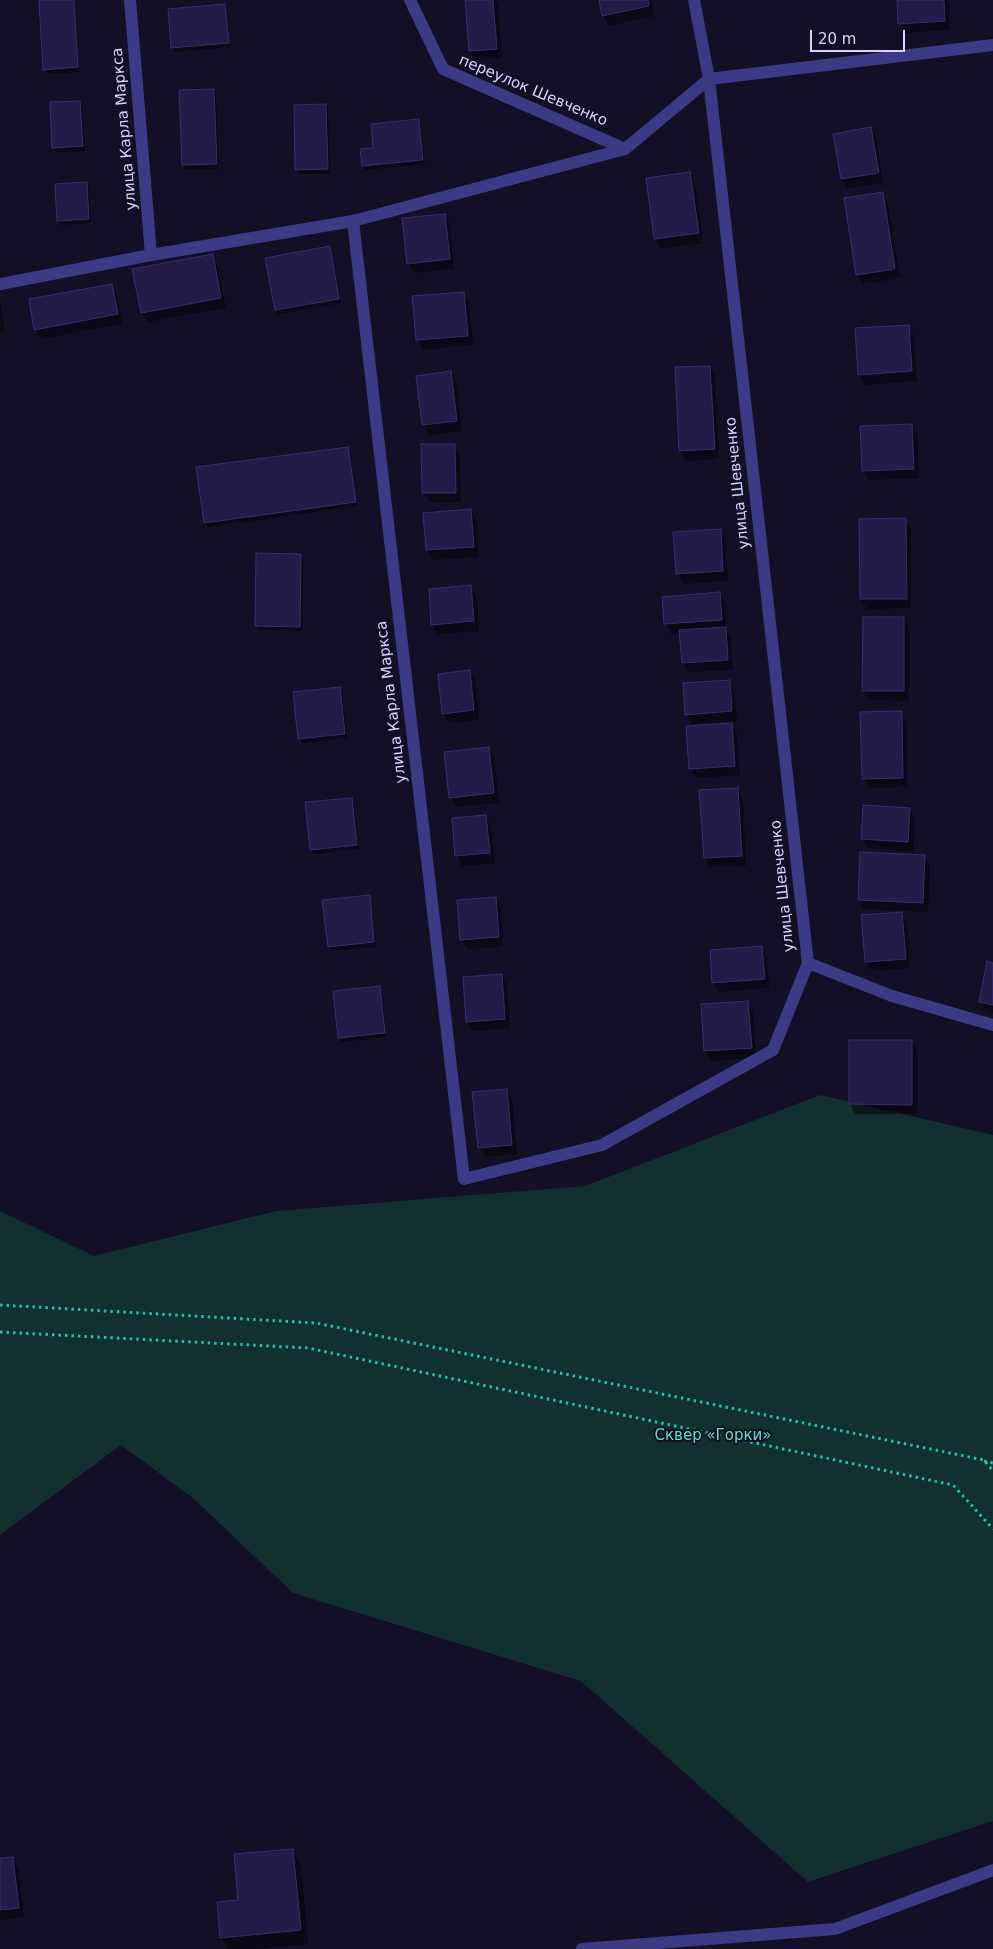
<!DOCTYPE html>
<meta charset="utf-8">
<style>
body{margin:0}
#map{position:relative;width:993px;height:1949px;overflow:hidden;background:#130f26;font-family:"DejaVu Sans",sans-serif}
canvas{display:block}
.scale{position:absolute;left:810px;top:30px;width:95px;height:22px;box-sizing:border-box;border:2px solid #d9d4ff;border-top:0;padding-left:6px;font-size:15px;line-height:18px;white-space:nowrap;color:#d9d4ff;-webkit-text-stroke:4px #130f26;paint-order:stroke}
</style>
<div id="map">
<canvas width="993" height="1949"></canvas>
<div class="scale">20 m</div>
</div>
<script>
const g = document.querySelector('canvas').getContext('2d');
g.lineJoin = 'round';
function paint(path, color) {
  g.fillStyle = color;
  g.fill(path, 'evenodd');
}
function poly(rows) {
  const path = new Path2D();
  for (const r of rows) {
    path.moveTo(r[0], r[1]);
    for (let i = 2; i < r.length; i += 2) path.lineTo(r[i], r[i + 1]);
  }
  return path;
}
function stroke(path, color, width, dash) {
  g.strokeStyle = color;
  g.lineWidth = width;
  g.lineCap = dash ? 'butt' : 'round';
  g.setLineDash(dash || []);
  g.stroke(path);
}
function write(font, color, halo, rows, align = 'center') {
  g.font = font + ' "DejaVu Sans",sans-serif';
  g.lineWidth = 4;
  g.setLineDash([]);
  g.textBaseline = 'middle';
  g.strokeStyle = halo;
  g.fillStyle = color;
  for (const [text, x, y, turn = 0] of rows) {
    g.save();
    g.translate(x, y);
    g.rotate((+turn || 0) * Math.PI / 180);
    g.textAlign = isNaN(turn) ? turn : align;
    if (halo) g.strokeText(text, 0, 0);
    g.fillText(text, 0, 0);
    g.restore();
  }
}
const green = poly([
 [820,1095,993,1135,993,1821,808,1882,581,1681,293,1593,194,1499,121,1445,0,1535,0,1211,94,1256,276,1211,585,1186]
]);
const shadow = poly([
 [40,0,75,1,79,72,47,74,45,69],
 [467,0,496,0,498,4,502,58,475,60,470,51],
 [600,0,651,0,654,16,609,26,603,16],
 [898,0,948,0,950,30,905,33,900,23],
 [225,5,227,10,230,47,175,52,173,47],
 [214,90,216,94,219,169,186,169,183,165],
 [79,102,82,106,85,151,56,152,54,148,51,103],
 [325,105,328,110,330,173,299,174,297,169],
 [419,120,421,125,425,164,365,170,363,166,374,149],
 [870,129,876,138,883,183,848,188,842,179,835,135],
 [689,174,695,183,703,243,661,249,655,239,647,179],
 [87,183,89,187,91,223,60,225,58,220],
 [883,193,888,203,900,278,863,284,857,275],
 [444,215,450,224,454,269,414,273,408,263],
 [329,248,332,252,341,303,278,314,276,310],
 [212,255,217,265,226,308,148,322,142,313],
 [112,285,117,295,122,324,41,339,35,329],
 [463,293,469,303,473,345,423,350,418,340,414,298],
 [0,299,5,332,0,332],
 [908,326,914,336,917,381,865,385,859,375],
 [710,367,715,376,719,459,686,461,681,451,676,369],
 [451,372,456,382,462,431,429,435,424,425,417,377],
 [911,425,917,435,919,478,869,480,863,471],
 [455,445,460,455,461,502,429,502,424,493],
 [348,448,350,452,357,506,207,527,205,522],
 [471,511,476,520,479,557,433,560,427,550],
 [905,519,911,529,911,608,867,609,861,599],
 [720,530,725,540,728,581,683,584,678,574,675,533],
 [301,555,303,560,302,631,259,630,256,625],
 [470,586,476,596,479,631,438,634,433,625],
 [719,593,725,603,726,629,731,638,733,670,688,672,683,663,681,633,671,634,666,624,663,598],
 [904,619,909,628,909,701,869,700,863,691],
 [470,672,475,681,479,720,449,723,443,713],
 [729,681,734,691,737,721,692,724,686,714],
 [340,688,342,693,347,738,302,743,299,738],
 [901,713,907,722,907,787,869,788,863,778],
 [732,725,737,734,740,775,696,778,690,768],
 [489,748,494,758,499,803,456,807,451,797],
 [737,790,743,799,746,866,710,867,705,858],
 [351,799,354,803,359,849,314,854,311,849],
 [910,809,915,819,913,852,868,848,862,838],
 [486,817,491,826,495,863,462,866,457,856,453,820],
 [924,857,930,866,928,912,864,909,859,899],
 [369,896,371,901,376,947,331,951,329,947],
 [496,899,501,908,503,947,467,949,461,939],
 [902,913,907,923,910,968,872,971,866,962],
 [761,947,767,957,769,988,719,992,713,983],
 [993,964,993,1013,986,1011,980,1001],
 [501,976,507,985,510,1028,473,1031,467,1021],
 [379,987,382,992,386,1037,341,1042,339,1037],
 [747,1002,753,1012,756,1058,711,1061,705,1051,702,1005],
 [850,1041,912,1041,917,1051,917,1114,855,1114,850,1104],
 [506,1090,512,1099,517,1154,485,1157,479,1147],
 [292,1850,301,1865,308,1944,259,1949,228,1949,221,1937,239,1901],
 [12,1858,18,1868,24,1917,0,1920,0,1859]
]);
const building = poly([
 [39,0,74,0,78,67,43,70,39,0],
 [465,0,493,0,497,49,469,51,465,0],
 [599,0,648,0,649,6,602,16,599,0],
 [897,0,944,0,945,21,898,24,897,0],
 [225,4,229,43,171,48,168,9,225,4],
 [214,89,217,164,182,165,179,90,214,89],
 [80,101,83,146,52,148,50,102,80,101],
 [326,104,328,169,295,170,294,105,326,104],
 [419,119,423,160,362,166,360,149,373,148,371,124,419,119],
 [871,127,879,173,841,179,833,134,871,127],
 [690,172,699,233,654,239,646,178,690,172],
 [87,182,89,219,57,221,55,184,87,182],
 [883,192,895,269,856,275,844,198,883,192],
 [445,214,450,259,407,264,402,218,445,214],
 [330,246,339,299,275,310,265,258,330,246],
 [213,254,221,298,141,313,132,269,213,254],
 [112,284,118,314,34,330,29,299,112,284],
 [464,292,468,336,416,340,412,296,464,292],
 [909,325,912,371,858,375,855,328,909,325],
 [710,366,715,449,679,451,675,367,710,366],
 [451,371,457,421,422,425,416,376,451,371],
 [912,424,914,469,862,471,860,426,912,424],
 [421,444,455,444,456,493,422,493,421,444],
 [348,447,356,502,204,523,196,467,348,447],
 [471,509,474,547,426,550,423,513,471,509],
 [906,518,907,599,860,599,859,519,906,518],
 [721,529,723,571,676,574,673,532,721,529],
 [256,553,301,554,300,627,255,626,256,553],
 [471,585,474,621,431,625,429,589,471,585],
 [720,592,722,620,664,624,662,597,720,592],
 [863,617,904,617,904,691,862,691,863,617],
 [726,627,728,660,682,663,679,630,726,627],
 [470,670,474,710,442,714,438,674,470,670],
 [730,680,732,711,685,715,683,683,730,680],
 [340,687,345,734,298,739,293,692,340,687],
 [902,711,903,778,862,779,860,712,902,711],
 [732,723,735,766,689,769,686,726,732,723],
 [489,747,494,793,449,798,444,752,489,747],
 [738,788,742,856,704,858,699,790,738,788],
 [352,798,357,845,310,850,305,802,352,798],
 [863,805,910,808,908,842,861,839,863,805],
 [486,815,490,853,455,856,452,818,486,815],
 [860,852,925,855,923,903,858,900,860,852],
 [370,895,374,942,328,947,322,900,370,895],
 [496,897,499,937,460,940,457,900,496,897],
 [902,912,906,959,865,962,861,915,902,912],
 [762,946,765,979,712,983,710,950,762,946],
 [987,961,993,963,993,1005,979,1002,987,961],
 [502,974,505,1019,466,1022,463,977,502,974],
 [380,986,385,1033,338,1038,333,991,380,986],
 [748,1001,752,1048,704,1051,701,1004,748,1001],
 [849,1040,912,1040,912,1105,849,1104,849,1040],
 [507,1089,512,1145,478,1148,472,1092,507,1089],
 [293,1849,301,1930,220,1938,217,1902,238,1900,234,1854,293,1849],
 [13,1857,19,1908,0,1910,0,1858,13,1857]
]);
const path = poly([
 [0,1305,316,1323,984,1460,993,1471],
 [0,1332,308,1348,953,1485,993,1529],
 [984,1461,993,1463]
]);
const street = poly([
 [130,0,151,255],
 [410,0,443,69,625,149],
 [353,221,464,1179,602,1145,773,1050,808,963,709,79,694,0],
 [0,284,151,255,353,221,625,149,709,79,993,45],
 [808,963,892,996,993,1025],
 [582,1949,835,1929,993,1870]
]);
const streetNames = [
 ["переулок Шевченко",533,91,23],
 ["улица Карла Маркса",125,129,-95],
 ["улица Шевченко",738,483,-96],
 ["улица Карла Маркса",392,702,-97],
 ["улица Шевченко",783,886,-96]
];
const parkNames = [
 ["Сквер «Горки»",713,1436]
];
paint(green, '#12302f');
paint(shadow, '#0007');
paint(building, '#241b47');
stroke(building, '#3b2d73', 1);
stroke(path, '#2fb8b0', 3, [2.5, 4]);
stroke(street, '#3d3a85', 12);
write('15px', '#d9d4ff', '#130f26', streetNames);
write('15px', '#5fe0c0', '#130f26', parkNames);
</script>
